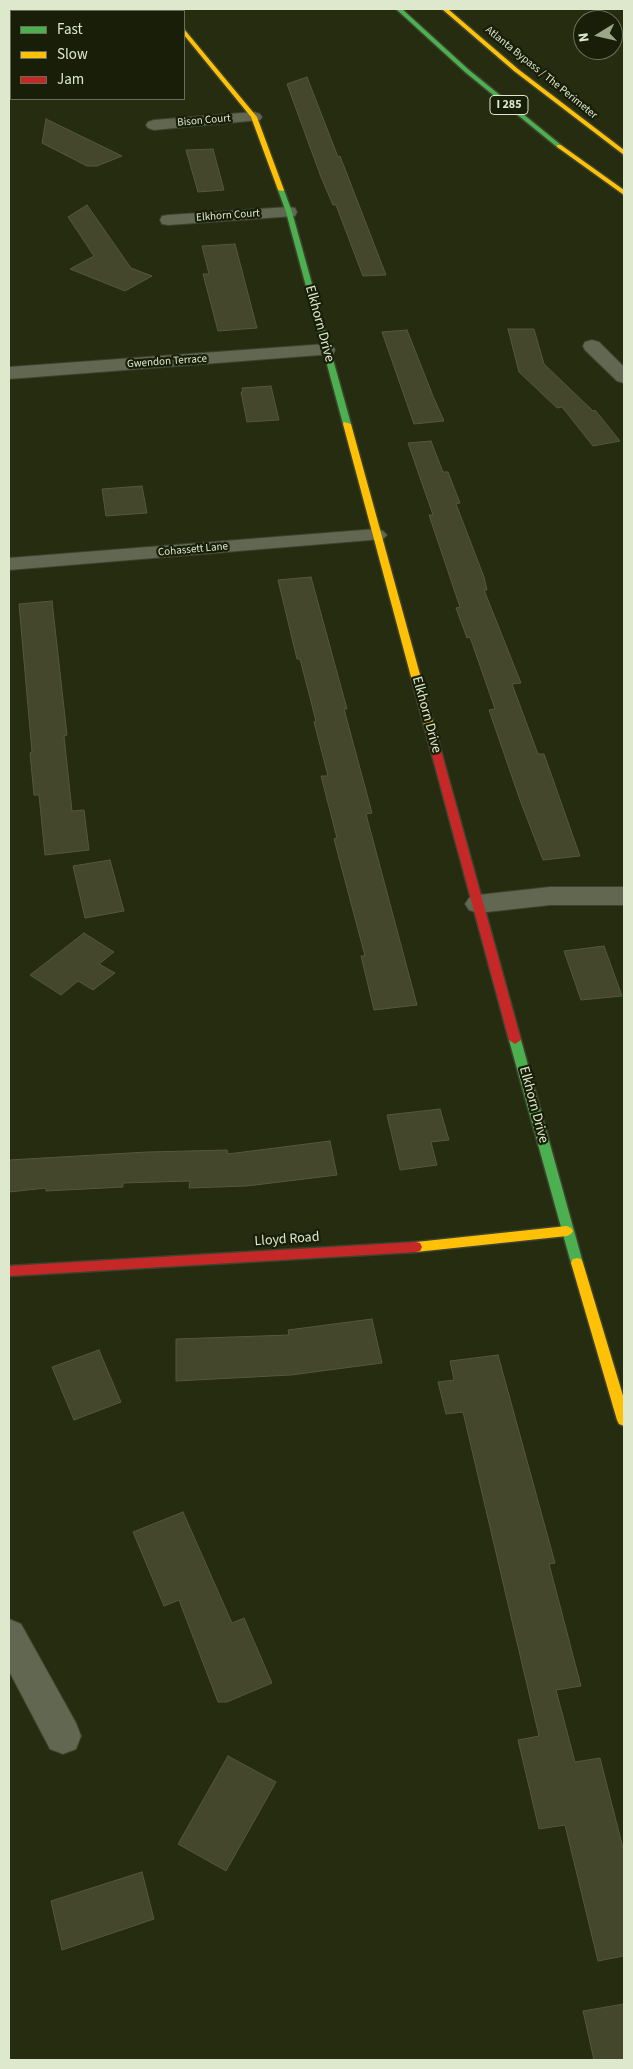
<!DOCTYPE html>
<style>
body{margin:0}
#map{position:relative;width:633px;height:2069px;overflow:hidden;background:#262c0f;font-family:"Source Sans 3",sans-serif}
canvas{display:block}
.frame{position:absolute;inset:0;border:10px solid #dee8cc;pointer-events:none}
.legend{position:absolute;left:10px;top:10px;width:175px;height:90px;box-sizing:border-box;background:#181e08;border:1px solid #676f56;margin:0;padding:6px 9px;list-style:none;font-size:15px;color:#dee8cc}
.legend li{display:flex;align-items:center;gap:10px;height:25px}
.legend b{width:25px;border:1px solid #676f56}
.north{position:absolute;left:573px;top:10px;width:50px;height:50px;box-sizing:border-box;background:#181e08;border:1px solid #676f56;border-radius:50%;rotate:261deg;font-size:14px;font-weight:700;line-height:20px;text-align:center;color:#dee8cc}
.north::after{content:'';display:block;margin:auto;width:18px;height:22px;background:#9ea68a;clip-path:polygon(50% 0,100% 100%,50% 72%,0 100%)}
</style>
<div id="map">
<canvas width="633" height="2069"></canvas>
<div class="frame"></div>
<ul class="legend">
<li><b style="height:6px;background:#4caf50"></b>Fast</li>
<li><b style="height:6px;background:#ffc107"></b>Slow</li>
<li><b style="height:6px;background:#c62828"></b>Jam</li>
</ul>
<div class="north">N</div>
</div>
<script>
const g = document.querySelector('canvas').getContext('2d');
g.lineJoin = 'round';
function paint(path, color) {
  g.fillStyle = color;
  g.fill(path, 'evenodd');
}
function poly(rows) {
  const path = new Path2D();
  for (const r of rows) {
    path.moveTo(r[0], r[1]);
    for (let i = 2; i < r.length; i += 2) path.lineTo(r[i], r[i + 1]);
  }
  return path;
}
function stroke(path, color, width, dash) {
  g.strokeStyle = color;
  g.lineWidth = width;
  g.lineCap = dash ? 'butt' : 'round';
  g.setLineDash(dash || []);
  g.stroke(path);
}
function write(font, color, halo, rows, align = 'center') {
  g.font = font + ' "Source Sans 3",sans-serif';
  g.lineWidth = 4.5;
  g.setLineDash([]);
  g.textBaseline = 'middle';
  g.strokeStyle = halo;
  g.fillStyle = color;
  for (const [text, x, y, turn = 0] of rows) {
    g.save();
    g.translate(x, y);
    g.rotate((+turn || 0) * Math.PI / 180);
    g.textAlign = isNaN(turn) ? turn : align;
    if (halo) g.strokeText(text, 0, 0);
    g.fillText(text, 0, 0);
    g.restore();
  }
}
const building = poly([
 [307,77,338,157,340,156,386,275,363,276,336,205,333,205,321,177,287,84,307,77],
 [46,119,122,156,97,166,87,166,42,143,46,119],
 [213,149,224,190,198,192,186,150,213,149],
 [87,205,131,268,152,276,125,291,70,269,94,256,68,217,87,205],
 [235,244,257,328,218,331,203,274,209,274,202,246,235,244],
 [508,329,534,329,544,364,593,411,595,410,620,441,593,446,562,407,557,408,519,372,508,329],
 [407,330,433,396,444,421,414,424,382,332,407,330],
 [271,386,279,420,247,422,241,392,243,392,242,388,271,386],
 [431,441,443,472,448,472,460,503,456,504,484,577,487,590,484,590,521,683,512,684,538,754,544,754,580,856,543,860,520,800,489,710,495,709,470,637,467,638,456,608,460,607,429,515,433,515,408,443,431,441],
 [142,486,147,513,106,516,102,489,142,486],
 [311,577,347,709,344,709,372,813,366,814,417,1005,374,1010,361,956,365,956,334,839,337,838,321,776,328,776,314,722,316,721,300,659,297,659,278,580,311,577],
 [52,601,67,735,64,736,72,811,84,810,89,850,45,855,39,795,34,795,30,753,32,752,19,604,52,601],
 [110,860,124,911,85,918,73,866,110,860],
 [84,933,114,952,99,964,115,973,93,990,78,981,61,995,30,975,84,933],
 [604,946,622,996,581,1000,564,951,604,946],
 [440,1109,449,1140,431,1142,437,1165,400,1170,387,1115,440,1109],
 [330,1141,337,1175,247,1186,189,1188,190,1181,123,1183,123,1187,46,1191,46,1188,9,1192,9,1160,147,1152,227,1150,228,1154,330,1141],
 [372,1319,382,1363,291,1375,176,1381,176,1339,289,1335,288,1330,372,1319],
 [99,1350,121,1402,74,1420,52,1367,99,1350],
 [498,1355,555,1563,549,1564,581,1686,556,1690,575,1762,600,1758,624,1852,624,1956,598,1961,565,1825,539,1829,518,1740,539,1736,463,1412,446,1414,438,1382,454,1380,450,1361,498,1355],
 [183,1512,232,1623,244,1618,272,1683,227,1702,218,1702,179,1600,164,1606,133,1532,183,1512],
 [228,1756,276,1782,226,1871,178,1844,228,1756],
 [142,1872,154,1919,62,1950,51,1901,142,1872],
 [624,2004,624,2060,594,2060,583,2011,624,2004]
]);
const street = poly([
 [158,9,173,9,174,11,159,11,158,9],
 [254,112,260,114,262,117,260,120,154,130,148,128,146,125,148,122,154,120,254,112],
 [289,207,295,208,297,212,295,216,168,225,162,224,160,220,162,216,168,215,289,207],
 [592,340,599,342,624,367,624,383,617,381,585,350,583,346,585,342,592,340],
 [326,344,333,346,335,350,333,354,9,379,9,367,326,344],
 [376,529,383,531,387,535,383,539,9,570,9,558,376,529],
 [550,887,624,887,624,905,550,905,478,913,469,910,465,904,469,898,478,895,550,887],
 [9,1619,21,1624,76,1723,81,1736,76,1749,63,1754,50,1749,9,1671,9,1619]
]);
const fast = poly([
 [396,9,402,9,469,70,561,145,561,147,557,147,465,72,396,9],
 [281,188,284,190,292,212,351,424,350,426,343,424,286,212,278,190,281,188],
 [515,1036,521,1040,583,1263,581,1267,577,1268,573,1267,571,1263,509,1040,515,1036]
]);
const slow = poly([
 [442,9,448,9,518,69,624,150,624,155,514,71,442,9],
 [184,29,257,117,284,190,283,191,278,190,251,117,184,35,184,29],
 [557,145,561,145,624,190,624,195,557,147,557,145],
 [344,422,351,424,438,740,436,742,430,742,428,740,343,424,344,422],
 [567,1226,571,1228,573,1231,571,1234,567,1236,416,1252,412,1251,410,1247,412,1243,416,1242,567,1226],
 [577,1258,581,1259,583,1263,624,1399,624,1426,619,1424,617,1420,571,1263,573,1259,577,1258]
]);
const jam = poly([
 [433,737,438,740,521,1040,515,1044,509,1040,428,740,433,737],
 [416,1242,420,1243,422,1247,420,1251,416,1252,9,1276,9,1266,416,1242]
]);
const farStreetnames = [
 ["Atlanta Bypass / The Perimeter",541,73,39],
 ["Bison Court",204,121,-5],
 ["Elkhorn Court",228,216,-4],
 ["Gwendon Terrace",167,362,-4],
 ["Cohassett Lane",193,550,-5]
];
const shields = [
 [509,105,38]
];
const shieldNames = [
 ["I 285",509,105]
];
const streetNames = [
 ["Elkhorn Drive",319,324,75],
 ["Elkhorn Drive",426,715,75],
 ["Elkhorn Drive",533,1105,75],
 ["Lloyd Road",287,1240,-4]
];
paint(building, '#45472c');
stroke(building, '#55573f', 1);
stroke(street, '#3e432f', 2);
stroke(fast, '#3e432f', 3);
stroke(slow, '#3e432f', 3);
stroke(jam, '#3e432f', 3);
paint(street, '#616750');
paint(fast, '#4caf50');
paint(slow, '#ffc107');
paint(jam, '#c62828');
write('11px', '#dee8cc', '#181e08', farStreetnames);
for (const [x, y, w] of shields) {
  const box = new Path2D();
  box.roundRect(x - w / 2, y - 9.5, w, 19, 4);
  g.fillStyle = '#181e08';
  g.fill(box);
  stroke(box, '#dee8cc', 1);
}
write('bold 12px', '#dee8cc', null, shieldNames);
write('14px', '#dee8cc', '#181e08', streetNames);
</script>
